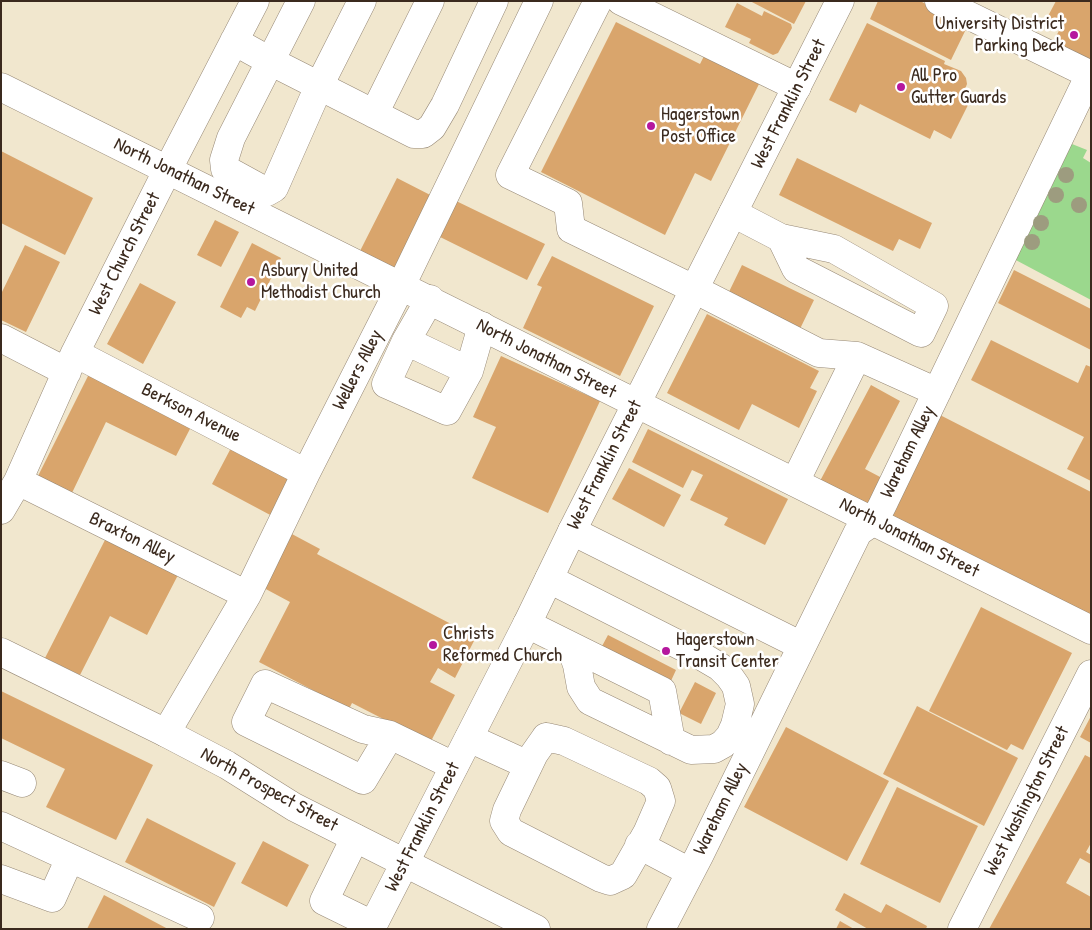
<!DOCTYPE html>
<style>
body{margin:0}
#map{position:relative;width:1092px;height:930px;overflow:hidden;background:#f1e7ce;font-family:"Patrick Hand",sans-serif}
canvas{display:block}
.frame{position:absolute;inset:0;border:2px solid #3b2a1e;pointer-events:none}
</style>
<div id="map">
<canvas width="1092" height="930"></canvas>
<div class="frame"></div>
</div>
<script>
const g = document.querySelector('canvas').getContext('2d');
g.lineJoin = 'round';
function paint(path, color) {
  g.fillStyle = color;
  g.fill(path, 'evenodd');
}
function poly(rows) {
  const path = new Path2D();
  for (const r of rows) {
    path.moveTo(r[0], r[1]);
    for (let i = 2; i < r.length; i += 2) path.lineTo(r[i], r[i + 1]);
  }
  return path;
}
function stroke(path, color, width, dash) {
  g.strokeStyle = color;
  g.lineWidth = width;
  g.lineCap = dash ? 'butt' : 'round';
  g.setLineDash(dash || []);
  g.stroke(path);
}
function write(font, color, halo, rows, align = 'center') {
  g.font = font + ' "Patrick Hand",sans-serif';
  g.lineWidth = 5;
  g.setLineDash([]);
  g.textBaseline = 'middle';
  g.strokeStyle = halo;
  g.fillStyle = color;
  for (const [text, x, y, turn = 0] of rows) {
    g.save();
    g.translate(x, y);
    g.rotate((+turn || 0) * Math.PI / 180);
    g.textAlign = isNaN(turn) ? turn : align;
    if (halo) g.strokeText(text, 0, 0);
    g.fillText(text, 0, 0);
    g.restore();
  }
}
const green = poly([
 [1067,142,1087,150,1083,158,1091,163,1091,300,1012,258]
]);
const building = poly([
 [750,1,806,1,794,24],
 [878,1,920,1,968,25,951,60,870,19],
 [1056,1,1091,1,1091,64,1052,44,1062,25,1047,18],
 [737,3,762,16,764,11,791,24,792,28,778,53,773,55,749,43,751,39,725,27],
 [616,22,700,64,706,52,761,80,711,181,695,173,665,235,541,172],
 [867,23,945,61,944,64,961,71,966,78,967,84,961,99,969,103,951,139,934,130,930,139,860,104,856,113,829,100],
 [1,151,93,198,65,255,1,223],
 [797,158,932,223,920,249,899,239,893,251,779,195],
 [397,178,440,200,403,273,360,251],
 [452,199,545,244,527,280,434,234],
 [215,220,239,232,221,267,197,255],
 [252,243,281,258,255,311,247,307,241,318,220,307],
 [25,245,60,262,26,332,1,320,1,294],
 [552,256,654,306,620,376,523,328,542,287,537,285],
 [742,265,814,300,798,333,726,298],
 [1014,270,1091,309,1091,350,998,303],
 [140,283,176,302,143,364,107,344],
 [707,314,819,371,810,388,817,391,799,428,752,404,739,430,667,393],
 [991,340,1078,383,1086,365,1091,367,1091,481,1067,469,1084,437,971,380],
 [501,356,600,401,548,513,472,478,496,427,473,417],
 [89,374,192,425,176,456,106,422,71,495,37,478],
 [871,385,900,401,865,469,882,478,867,506,820,481],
 [938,414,1091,492,1091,618,888,514],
 [648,429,788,499,765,545,724,525,728,518,690,500,703,475,692,470,683,488,632,462],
 [231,448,293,481,274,517,212,484],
 [629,468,681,495,664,527,612,499],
 [290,533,320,549,317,554,476,637,455,678,438,668,430,682,455,695,430,743,352,703,349,709,259,662,290,602,262,587],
 [106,538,178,575,147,635,110,616,80,675,45,658],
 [981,607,1072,653,1023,750,1011,744,1007,750,929,711],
 [608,635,676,670,670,683,601,648],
 [695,682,716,693,701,724,679,713],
 [1,691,153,765,116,840,46,807,65,769,1,738],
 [917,706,1018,758,984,826,883,774],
 [1091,716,1091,743,1080,737],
 [786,727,889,781,847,861,744,807],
 [1085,755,1091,758,1091,843,1086,852,1091,855,1091,864,1080,858,1066,883,1091,897,1091,929,989,929],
 [897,787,978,826,940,903,860,864],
 [147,818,236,863,214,907,125,862],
 [263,841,309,865,287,907,241,883],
 [844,893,881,913,886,904,927,926,926,929,868,929,835,910],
 [104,895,168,929,87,929],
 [840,921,854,929,836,929]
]);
const minor = poly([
 [301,1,231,138,224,160,225,169,267,192,274,188,319,86,362,1],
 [598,1,510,175,568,203,571,229,694,289,819,353,857,356,937,392],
 [621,1,797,87],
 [939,1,1091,75],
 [234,41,270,61,414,134,423,134,432,127,445,105,494,1],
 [374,114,430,1],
 [733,213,781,238,834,249,934,306,921,333,796,269,781,238],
 [430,299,406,341,386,384,447,411,469,371,482,326],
 [1,338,67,372],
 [406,341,469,371],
 [75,353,306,473],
 [18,481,247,595],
 [795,482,857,356],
 [1,510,18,481,75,353,168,169,255,1],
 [572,531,802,646],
 [549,579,703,657,720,667,729,676,736,686,740,704,735,725,730,736,723,744,714,749,691,750,590,701,581,687,577,665,572,650,565,643],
 [527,624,662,691,671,741],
 [166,733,247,595,306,473,401,286,539,1],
 [390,735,363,780,246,722,265,684,363,729,390,735,454,766],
 [546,737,564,741,649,781,657,788,661,801,647,833,623,875,610,881,601,878,511,832,504,821,507,810,534,754,546,737],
 [469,738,528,765],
 [1,775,22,783],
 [1,826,200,918],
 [355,838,324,901,373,925],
 [639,845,690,872],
 [1,879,52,898,70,858],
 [661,929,699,856,858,532,874,521,882,506,1090,74]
]);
const major = poly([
 [1,87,1091,630],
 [1,652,166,733,227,765,294,807,536,929],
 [371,929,527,624,572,531,840,1],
 [962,929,1091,674]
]);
const trees = [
 [1066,175],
 [1056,195],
 [1079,205],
 [1041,223],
 [1032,242]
];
const markers = [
 [1074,35,5,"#b5179e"],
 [901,87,5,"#b5179e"],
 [651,126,5,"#b5179e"],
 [251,282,5,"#b5179e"],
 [433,645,5,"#b5179e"],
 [666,651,5,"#b5179e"]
];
const poiNames = [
 ["University District",1064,24,"right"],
 ["Parking Deck",1064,46,"right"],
 ["All Pro",911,76],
 ["Gutter Guards",911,98],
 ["Hagerstown",661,115],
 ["Post Office",661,137],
 ["Asbury United",261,271],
 ["Methodist Church",261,293],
 ["Christs",443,634],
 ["Reformed Church",443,656],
 ["Hagerstown",676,640],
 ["Transit Center",676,662]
];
const streetNames = [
 ["West Franklin Street",789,104,-63],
 ["North Jonathan Street",184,177,26],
 ["West Church Street",125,254,-63],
 ["North Jonathan Street",546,359,27],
 ["Wellers Alley",358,370,-63],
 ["Berkson Avenue",191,413,27],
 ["Wareham Alley",908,452,-64],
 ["West Franklin Street",605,465,-63],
 ["Braxton Alley",132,538,26],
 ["North Jonathan Street",909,538,27],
 ["North Prospect Street",269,790,29],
 ["West Washington Street",1027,801,-63],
 ["Wareham Alley",721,809,-64],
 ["West Franklin Street",423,827,-63]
];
paint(green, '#9bd88d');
paint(building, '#d9a56c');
stroke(minor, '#968876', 29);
stroke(major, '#968876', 29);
stroke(minor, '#fff', 28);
stroke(major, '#fff', 28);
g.fillStyle = '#9d9c7f';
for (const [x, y] of trees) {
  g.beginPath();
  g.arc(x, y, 8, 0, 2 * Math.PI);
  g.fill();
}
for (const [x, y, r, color] of markers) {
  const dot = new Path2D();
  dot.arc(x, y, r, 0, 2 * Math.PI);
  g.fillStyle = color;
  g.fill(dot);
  stroke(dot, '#fff', 2);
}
write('19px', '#3b2a1e', '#fff', poiNames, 'left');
write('19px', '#3b2a1e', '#fff', streetNames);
</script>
